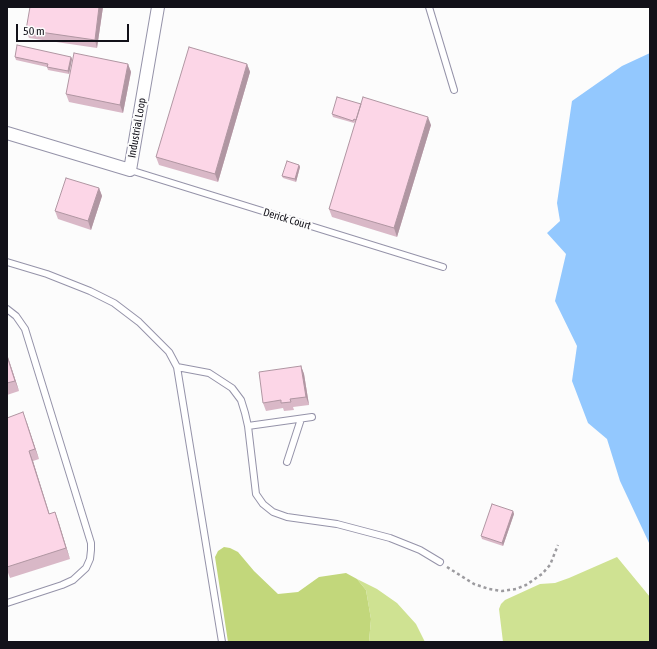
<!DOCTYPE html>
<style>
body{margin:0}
#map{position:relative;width:657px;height:649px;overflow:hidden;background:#fcfcfc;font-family:"Asap Condensed",sans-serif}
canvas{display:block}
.frame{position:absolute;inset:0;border:8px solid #121119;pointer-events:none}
.scale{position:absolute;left:16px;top:24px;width:113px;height:18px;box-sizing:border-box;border:2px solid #121119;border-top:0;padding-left:5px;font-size:12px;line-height:14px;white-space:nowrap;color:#121119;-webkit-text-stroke:3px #fcfcfc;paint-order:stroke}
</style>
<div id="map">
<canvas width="657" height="649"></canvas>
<div class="frame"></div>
<div class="scale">50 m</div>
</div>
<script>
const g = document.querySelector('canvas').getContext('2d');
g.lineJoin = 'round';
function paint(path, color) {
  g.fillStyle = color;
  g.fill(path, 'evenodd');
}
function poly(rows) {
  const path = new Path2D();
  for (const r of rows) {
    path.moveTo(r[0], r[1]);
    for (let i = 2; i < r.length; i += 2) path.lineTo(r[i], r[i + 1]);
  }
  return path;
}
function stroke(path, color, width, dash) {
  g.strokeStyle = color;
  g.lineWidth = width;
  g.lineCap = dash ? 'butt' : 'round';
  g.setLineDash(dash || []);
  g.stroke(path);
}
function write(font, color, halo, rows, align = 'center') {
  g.font = font + ' "Asap Condensed",sans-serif';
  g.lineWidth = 4;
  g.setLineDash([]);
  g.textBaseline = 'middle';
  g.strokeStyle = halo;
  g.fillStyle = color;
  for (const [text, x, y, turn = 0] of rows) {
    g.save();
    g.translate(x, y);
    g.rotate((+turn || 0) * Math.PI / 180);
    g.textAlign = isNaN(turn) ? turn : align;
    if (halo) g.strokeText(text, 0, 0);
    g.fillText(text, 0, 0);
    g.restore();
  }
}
const green = poly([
 [617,557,650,597,650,642,503,642,499,609,501,604,505,600,540,584,555,583,569,578],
 [357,579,377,589,397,603,416,624,425,642,369,642,371,619,366,590]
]);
const forest = poly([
 [224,547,230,548,238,552,254,571,278,594,298,592,319,577,346,573,357,579,366,590,371,619,369,642,228,642,215,557,218,551]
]);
const water = poly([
 [650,53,650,545,620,481,607,439,588,423,572,381,577,346,555,301,566,254,547,233,560,221,557,203,572,101,622,66]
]);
const path = poly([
 [447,567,474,584,489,589,502,591,516,589,526,585,542,574,550,565,558,545]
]);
const service = poly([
 [429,7,454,90],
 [130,170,443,267],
 [7,262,47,274,90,291,114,303,139,322,169,352,177,367,222,642],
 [7,309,16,316,25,329,91,543,91,550,90,559,86,568,73,580,62,585,7,603],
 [177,367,209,373,232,388,241,400,245,413,248,426,256,494,263,504,273,512,287,517,337,524,390,538,420,550,440,562],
 [248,426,312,417],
 [287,462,301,419]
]);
const minor = poly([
 [7,133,130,170,158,7]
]);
const wall = poly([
 [103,7,97,48,29,38,26,30],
 [15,57,71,57,72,59,69,74,48,70,47,67,16,60],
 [128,64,131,72,123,113,69,102,66,94],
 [247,64,250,72,218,182,159,165,156,157],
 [332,114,431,125,397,237,332,217,329,209,356,122,355,122,354,123,333,117],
 [299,165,300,167,296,182,283,178,282,176],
 [99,188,102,196,91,230,58,219,55,211],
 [7,354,19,391,7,395],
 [301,366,304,374,309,405,293,407,294,410,284,411,283,408,266,411,263,403],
 [7,418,27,423,39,459,33,461,49,514,55,512,70,559,10,578,7,570],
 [513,511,514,514,503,546,482,539,481,536]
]);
const shadedWall = poly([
 [99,7,103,7,97,48,95,40],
 [71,57,72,59,69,74,68,71],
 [128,64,131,72,123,113,120,105],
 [247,64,250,72,218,182,215,174],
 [428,117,431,125,397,237,394,228],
 [299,165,300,167,296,182,295,179],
 [99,188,102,196,91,230,88,221],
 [7,354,19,391,15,381],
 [301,366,304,374,309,405,306,397],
 [23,412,27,423,39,459,35,449],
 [29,451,33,461,53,525,49,514],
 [513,511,514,514,503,546,502,543],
 [55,512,59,523,70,559,66,548]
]);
const building = poly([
 [30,7,99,7,95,40,26,30,30,7],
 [17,45,71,57,68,71,47,67,48,64,15,57,17,45],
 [189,47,247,64,215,174,156,157,189,47],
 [74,53,128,64,120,105,66,94,74,53],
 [337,97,361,104,356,120,354,119,353,121,332,114,337,97],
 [363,97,428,117,394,228,329,209,363,97],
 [287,161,299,165,295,179,282,176,287,161],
 [66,178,99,188,88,221,55,211,66,178],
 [7,356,15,381,7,383,7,356],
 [301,366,306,397,290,399,291,402,281,403,281,400,263,403,259,372,301,366],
 [23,412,35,449,29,451,49,514,55,512,66,548,7,567,7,418,23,412],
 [492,504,513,511,502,543,481,536,492,504]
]);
const streetNames = [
 ["Industrial Loop",137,128,-80],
 ["Derick Court",287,219,17]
];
paint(green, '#cfe292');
paint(forest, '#c2d77b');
paint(water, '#93c8fe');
stroke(service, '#9593a9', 8);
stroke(minor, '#9593a9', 14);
stroke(path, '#9c9b9f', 2.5, [3, 3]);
stroke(service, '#fff', 6);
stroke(minor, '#fff', 12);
paint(wall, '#d9b8c7');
paint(shadedWall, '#b096a2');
paint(building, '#fcd6e7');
stroke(building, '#b096a2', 1);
write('11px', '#121119', '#fcfcfc', streetNames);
</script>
